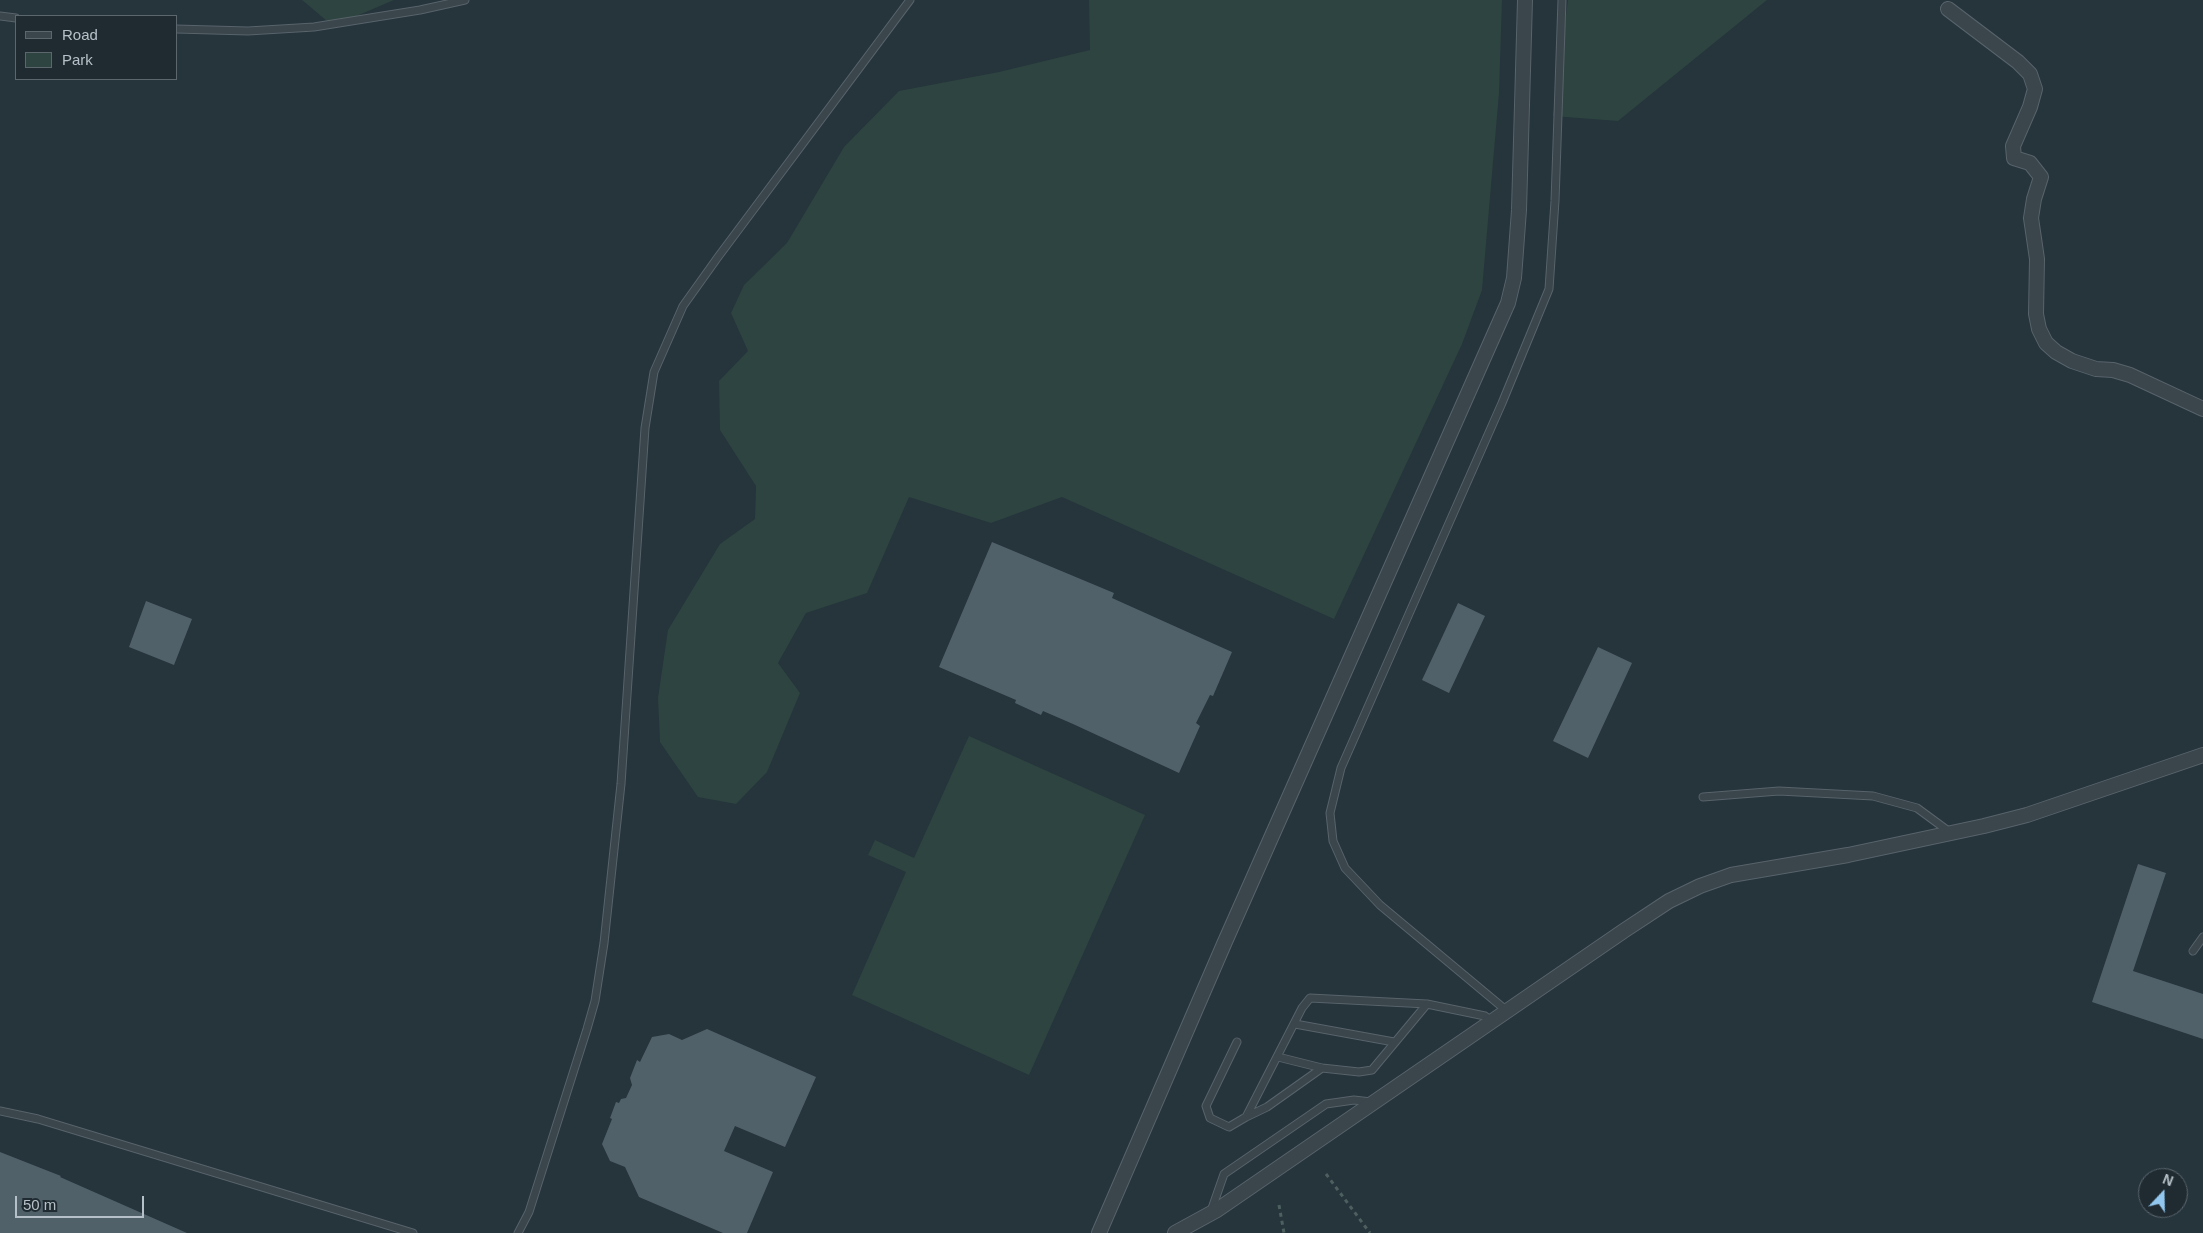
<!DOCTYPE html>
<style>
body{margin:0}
#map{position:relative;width:2203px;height:1233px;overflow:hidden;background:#26343c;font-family:Helvetica,sans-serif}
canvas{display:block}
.legend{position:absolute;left:15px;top:15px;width:162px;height:65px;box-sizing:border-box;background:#1f2a31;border:1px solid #5b666d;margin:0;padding:6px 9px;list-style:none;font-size:15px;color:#b6c0c8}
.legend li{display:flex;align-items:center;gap:10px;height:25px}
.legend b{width:25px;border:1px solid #5b666d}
.north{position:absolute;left:2138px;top:1168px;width:50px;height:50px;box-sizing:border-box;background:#1f2a31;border:1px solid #5b666d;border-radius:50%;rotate:21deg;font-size:14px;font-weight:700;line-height:20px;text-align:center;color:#b6c0c8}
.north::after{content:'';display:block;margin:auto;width:18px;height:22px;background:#92c8f0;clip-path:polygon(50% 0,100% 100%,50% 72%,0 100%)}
.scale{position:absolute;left:15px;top:1196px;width:129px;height:22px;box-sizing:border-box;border:2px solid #b6c0c8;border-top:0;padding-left:6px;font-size:15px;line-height:18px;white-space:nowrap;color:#b6c0c8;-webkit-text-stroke:4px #1f2a31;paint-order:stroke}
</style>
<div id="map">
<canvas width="2203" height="1233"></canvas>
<ul class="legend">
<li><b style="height:6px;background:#3a454c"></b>Road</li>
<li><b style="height:14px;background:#2e4440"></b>Park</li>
</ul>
<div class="north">N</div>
<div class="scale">50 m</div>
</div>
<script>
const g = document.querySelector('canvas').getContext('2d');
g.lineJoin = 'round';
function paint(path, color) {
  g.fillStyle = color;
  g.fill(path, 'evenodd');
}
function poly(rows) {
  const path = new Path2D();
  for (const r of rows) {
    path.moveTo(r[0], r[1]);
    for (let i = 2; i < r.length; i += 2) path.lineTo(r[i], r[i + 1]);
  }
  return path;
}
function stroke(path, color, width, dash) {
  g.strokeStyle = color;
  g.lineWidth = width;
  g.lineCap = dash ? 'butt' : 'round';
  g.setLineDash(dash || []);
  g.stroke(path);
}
const green = poly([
 [302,0,394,0,333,26],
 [1089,0,1502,0,1499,93,1482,290,1462,344,1334,619,1062,497,991,523,909,497,867,593,806,613,778,663,800,693,767,772,736,804,698,797,660,742,658,698,668,630,720,544,755,519,756,486,720,430,719,381,748,351,731,313,744,285,787,243,844,147,899,91,999,72,1090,50],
 [1568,0,1767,0,1618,121,1553,116],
 [969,736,1145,815,1029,1075,852,995,906,872,868,855,875,840,914,858]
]);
const building = poly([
 [992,542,1114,593,1112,598,1232,652,1213,696,1210,695,1196,723,1200,726,1179,773,1073,724,1043,711,1041,715,1015,703,1016,700,939,667],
 [146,601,192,619,174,665,129,647],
 [1458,603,1485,616,1449,693,1422,680],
 [1598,647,1632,663,1588,758,1553,741],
 [2138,864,2166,873,2133,971,2203,994,2203,1039,2092,1002],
 [707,1029,816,1077,785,1147,735,1126,724,1151,773,1172,747,1233,723,1233,639,1197,625,1167,610,1161,602,1144,612,1119,610,1118,616,1102,619,1103,621,1099,626,1098,632,1085,630,1078,637,1060,640,1062,652,1037,669,1034,682,1040],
 [0,1152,61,1176,60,1177,187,1233,0,1233]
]);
const path = poly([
 [1326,1174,1370,1233],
 [1279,1205,1284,1233]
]);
const service = poly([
 [0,16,16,18],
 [176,29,248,31,314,27,420,10,465,0],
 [1703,797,1779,791,1873,796,1917,808,1951,833],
 [2193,951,2203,937],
 [1507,1011,1380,905,1345,868,1333,841,1330,813,1341,768,1502,403,1549,289,1555,201,1562,0],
 [1295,1024,1394,1042],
 [1237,1042,1206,1106,1210,1118,1229,1127,1246,1117,1302,1008,1310,998,1427,1004,1485,1016,1490,1020],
 [1278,1057,1322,1068,1359,1072,1372,1070,1427,1004],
 [0,1111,38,1119,413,1233],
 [1244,1118,1267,1107,1322,1068],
 [1210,1214,1224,1174,1326,1104,1354,1100,1371,1102],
 [518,1233,529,1212,587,1029,595,1001,604,943,621,784,645,428,654,372,683,306,718,257,910,0]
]);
const minor = poly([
 [1948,9,2018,62,2030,74,2035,89,2030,107,2013,146,2014,158,2030,163,2041,177,2034,199,2031,218,2037,259,2036,314,2039,329,2046,343,2056,352,2072,361,2096,369,2113,370,2130,375,2203,409],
 [1099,1233,1224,944,1508,303,1514,278,1519,210,1525,0],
 [1175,1233,1217,1210,1625,930,1669,901,1700,886,1731,875,1848,855,1984,826,2027,815,2203,755]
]);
paint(green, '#2e4440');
paint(building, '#51616a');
stroke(service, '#58636a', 9);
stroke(minor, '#58636a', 16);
stroke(path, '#4d605f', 3, [4, 4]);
stroke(service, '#3a454c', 7);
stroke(minor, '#3a454c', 14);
</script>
